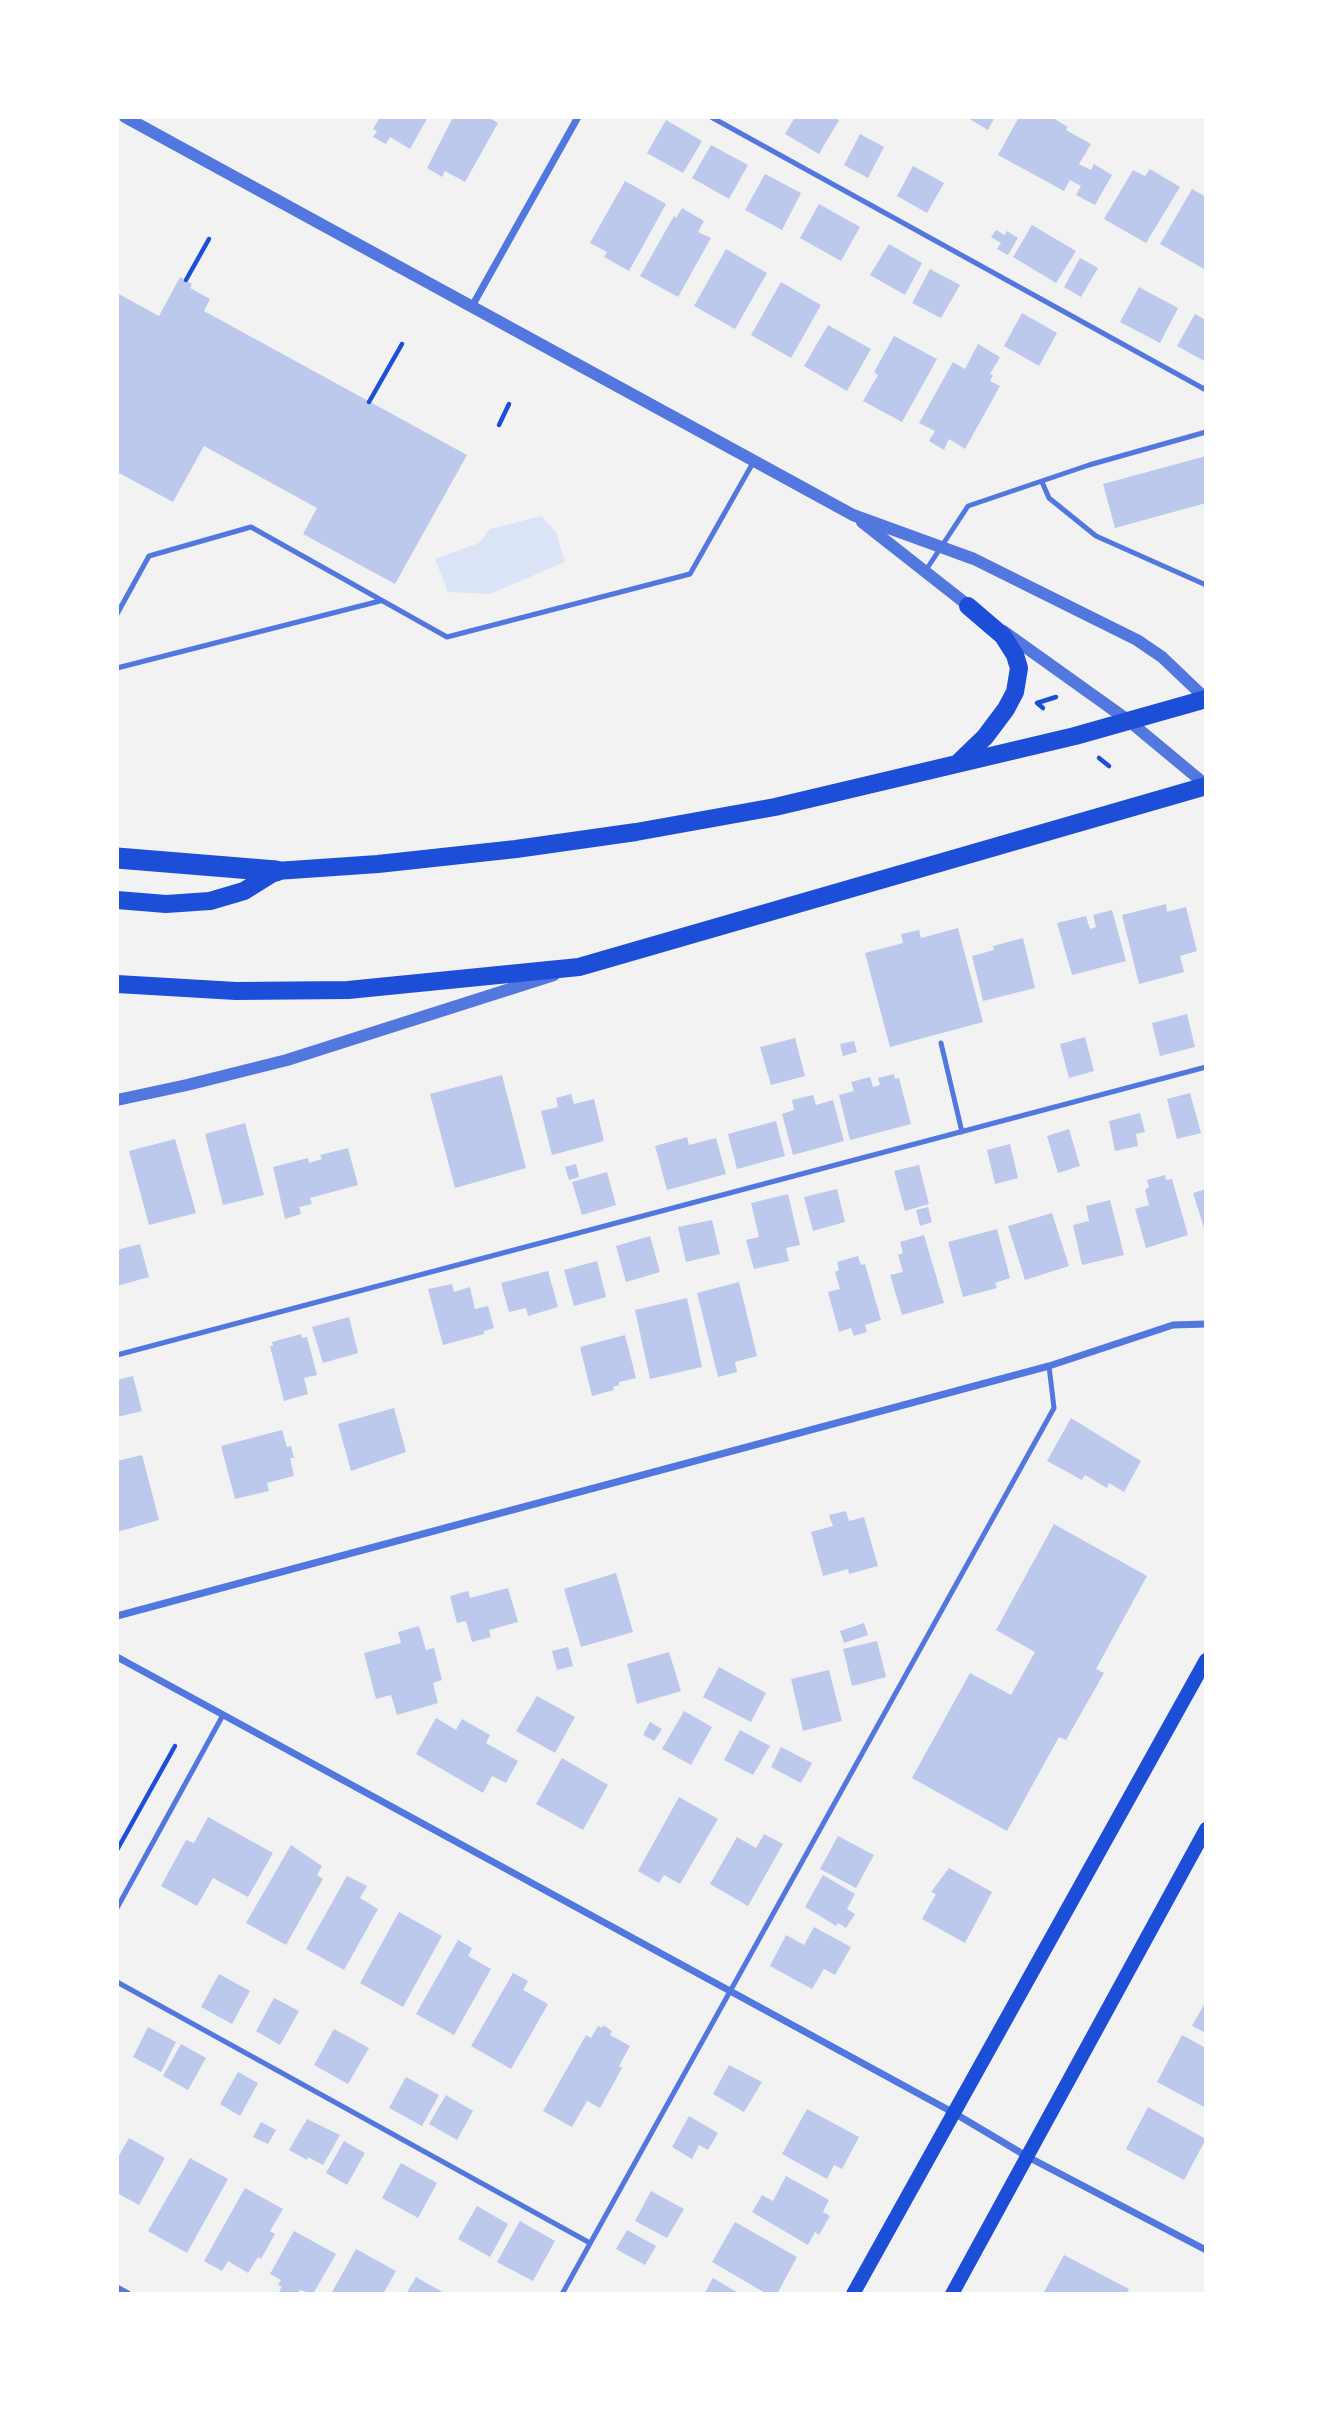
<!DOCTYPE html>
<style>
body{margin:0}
#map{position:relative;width:1323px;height:2411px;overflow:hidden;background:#f2f2f2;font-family:"Space Grotesk",sans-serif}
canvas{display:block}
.frame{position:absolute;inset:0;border:119px solid #fff;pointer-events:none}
</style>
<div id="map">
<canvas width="1323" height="2411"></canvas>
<div class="frame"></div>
</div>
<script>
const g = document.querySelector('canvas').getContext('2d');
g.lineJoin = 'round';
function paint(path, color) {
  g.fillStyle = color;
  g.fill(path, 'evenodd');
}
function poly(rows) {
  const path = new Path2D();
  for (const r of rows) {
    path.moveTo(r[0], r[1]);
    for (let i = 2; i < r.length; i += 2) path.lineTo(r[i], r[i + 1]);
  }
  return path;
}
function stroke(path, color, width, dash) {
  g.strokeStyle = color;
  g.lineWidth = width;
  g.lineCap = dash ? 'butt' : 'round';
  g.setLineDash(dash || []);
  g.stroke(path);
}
const green = poly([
 [541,516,556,532,565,562,490,594,448,592,435,559,479,543,490,529]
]);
const building = poly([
 [380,117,428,117,410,149,390,137,386,144,373,137,377,131,373,129],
 [453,117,488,117,498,123,465,182,445,171,442,177,427,168],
 [795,117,834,117,839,120,819,154,785,134],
 [966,117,995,117,988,130],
 [1019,117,1051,117,1068,127,1066,130,1091,144,1079,164,1091,170,1094,164,1112,175,1095,205,1076,195,1081,186,1070,180,1064,191,998,155],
 [666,120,702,141,683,173,647,153],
 [860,134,884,147,868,178,844,165],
 [711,145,748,165,729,199,692,178],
 [913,166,944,183,927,213,897,196],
 [1150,169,1180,187,1146,243,1104,219,1133,170,1145,176],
 [765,174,801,193,782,230,745,210],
 [625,181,666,204,629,271,604,257,607,252,590,243],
 [1192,189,1206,197,1204,269,1160,244],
 [819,204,860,227,841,261,800,238],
 [682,208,704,221,698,232,711,238,678,297,640,276,674,216,676,218],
 [1032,225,1076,251,1056,283,1013,257],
 [996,230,1005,235,1007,231,1018,238,1008,255,997,249,1001,243,991,237],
 [889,244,922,263,905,295,870,275],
 [726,249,767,273,735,329,694,306],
 [1080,258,1098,268,1081,297,1064,287],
 [930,269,960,285,941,318,912,303],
 [180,277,192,284,190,288,210,299,204,311,467,455,395,584,303,534,317,508,204,446,173,502,117,472,117,293,159,316],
 [781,282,821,305,791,358,751,335],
 [1139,287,1178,308,1160,343,1120,322],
 [1022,313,1057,333,1039,366,1004,346],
 [1195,314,1206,320,1206,362,1177,346],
 [828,325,871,349,847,391,804,366],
 [894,336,937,359,902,422,863,401,878,375,874,372],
 [978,344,1000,357,990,374,993,375,990,381,1000,386,965,449,949,439,944,450,929,441,935,431,919,423,953,362,965,369],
 [1206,456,1206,503,1115,528,1103,484],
 [1166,904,1167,912,1186,907,1197,951,1180,956,1184,972,1139,984,1122,915],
 [1112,910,1126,961,1072,975,1057,923,1086,916,1090,929,1096,927,1093,915],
 [958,928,983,1022,890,1047,865,953,903,943,901,934,919,930,921,938],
 [1023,938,1035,988,983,1001,972,956,994,950,993,946],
 [1187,1014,1195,1047,1160,1056,1152,1023],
 [1085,1037,1094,1071,1069,1078,1060,1044],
 [795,1038,805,1076,771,1085,760,1047],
 [854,1041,857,1052,843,1056,840,1044],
 [894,1074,895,1079,899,1078,911,1124,850,1140,839,1095,854,1091,851,1082,870,1077,873,1087,880,1085,878,1078],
 [502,1075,526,1168,455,1188,430,1094],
 [1190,1093,1201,1133,1177,1139,1167,1099],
 [571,1094,574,1104,594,1099,604,1141,552,1155,541,1111,558,1107,556,1098],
 [813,1095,816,1105,833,1100,844,1141,793,1155,782,1114,794,1110,792,1100],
 [1140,1113,1145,1132,1136,1134,1138,1146,1115,1151,1109,1121],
 [776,1121,785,1156,737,1169,728,1134],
 [245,1123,264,1195,223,1205,205,1134],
 [1069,1129,1080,1166,1058,1173,1047,1136],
 [687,1137,689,1145,716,1138,726,1174,667,1190,655,1146],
 [175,1139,196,1213,149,1225,129,1151],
 [1010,1144,1018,1178,995,1184,987,1150],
 [348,1148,358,1185,310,1198,312,1204,299,1207,301,1214,285,1219,273,1167,308,1158,309,1163,322,1159,320,1155],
 [576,1164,579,1177,569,1180,565,1167],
 [919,1165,929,1204,905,1211,894,1171],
 [607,1172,616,1205,582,1215,572,1182],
 [1165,1175,1166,1180,1172,1179,1188,1235,1146,1248,1135,1209,1149,1205,1145,1190,1149,1187,1147,1180],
 [837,1189,845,1222,813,1231,804,1197],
 [1206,1189,1206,1231,1205,1231,1193,1193],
 [788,1194,800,1245,786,1248,789,1261,754,1269,746,1240,759,1237,751,1203],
 [1110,1200,1124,1255,1082,1265,1073,1225,1089,1221,1086,1206],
 [928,1207,932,1222,920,1226,916,1210],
 [1052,1213,1069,1266,1025,1280,1008,1226],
 [712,1220,720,1254,686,1262,678,1227],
 [997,1229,1010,1278,995,1283,997,1288,963,1297,948,1242],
 [924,1235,944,1303,902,1315,890,1275,903,1272,898,1255,903,1253,900,1242],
 [650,1236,660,1272,626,1282,616,1246],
 [140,1244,149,1277,117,1286,117,1250],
 [858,1256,861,1265,865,1264,881,1320,865,1325,867,1332,854,1336,851,1328,839,1332,828,1292,840,1289,835,1272,839,1270,837,1262],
 [597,1261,606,1297,574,1306,564,1270],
 [548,1271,558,1307,528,1316,526,1308,509,1312,501,1283],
 [739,1282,757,1356,735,1362,737,1372,718,1377,697,1293],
 [452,1284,454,1292,470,1287,475,1309,488,1306,494,1328,484,1331,484,1334,443,1345,428,1289],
 [687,1298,702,1367,650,1379,635,1310],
 [349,1317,358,1353,323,1363,312,1327],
 [301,1334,302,1338,307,1337,317,1375,304,1378,308,1394,284,1401,270,1346,273,1346,272,1342],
 [625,1335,636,1378,619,1382,619,1385,613,1387,614,1390,592,1396,580,1347],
 [133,1376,142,1411,117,1417,117,1380],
 [394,1408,406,1452,351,1471,338,1424],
 [1071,1418,1141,1461,1124,1492,1109,1483,1107,1488,1085,1475,1082,1480,1047,1461],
 [282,1430,287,1447,291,1446,294,1458,290,1458,294,1476,267,1483,269,1491,235,1499,221,1446],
 [142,1455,159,1520,117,1532,117,1461],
 [846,1511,849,1521,864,1517,878,1566,849,1574,848,1569,823,1576,811,1532,833,1526,829,1515],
 [1054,1524,1147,1576,1096,1669,1104,1673,1066,1740,1059,1737,1007,1831,912,1778,970,1673,1011,1695,1035,1652,996,1630],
 [616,1573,633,1632,581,1647,564,1589],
 [508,1588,518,1622,489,1630,491,1637,472,1642,466,1621,457,1623,450,1596,468,1591,470,1598],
 [864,1623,868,1635,844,1643,840,1631],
 [419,1626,426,1650,434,1648,442,1680,433,1683,438,1703,397,1715,391,1695,376,1699,364,1653,401,1643,398,1632],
 [877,1641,886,1677,852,1686,843,1649],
 [568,1647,573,1666,557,1670,552,1651],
 [669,1652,681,1691,637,1704,627,1664],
 [719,1667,766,1693,751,1722,703,1697],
 [829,1670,842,1721,803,1731,791,1679],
 [537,1696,575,1717,555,1753,516,1731],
 [684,1711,712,1727,691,1765,662,1749],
 [436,1718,456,1730,462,1719,490,1735,486,1743,518,1761,506,1783,492,1776,483,1793,416,1754],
 [650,1722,662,1729,654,1741,643,1735],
 [740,1730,770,1746,753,1775,724,1760],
 [781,1747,812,1763,801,1783,771,1767],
 [562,1758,608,1785,583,1830,536,1804],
 [679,1797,718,1819,680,1884,664,1875,659,1883,638,1871],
 [208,1817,273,1853,248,1897,213,1878,197,1906,161,1886,186,1840,194,1843],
 [764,1834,783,1844,748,1906,710,1884,737,1837,756,1848],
 [838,1836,874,1855,856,1888,820,1869],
 [291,1845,322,1866,317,1875,323,1879,286,1945,246,1923],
 [949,1868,992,1892,965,1943,922,1919,936,1894,931,1892],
 [823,1875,855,1894,847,1909,855,1914,846,1928,838,1923,836,1926,805,1907],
 [347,1876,367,1886,360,1898,378,1909,344,1970,306,1949],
 [399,1912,442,1936,403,2007,360,1983],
 [814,1927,851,1947,835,1975,824,1969,812,1989,770,1966,786,1935,804,1945],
 [458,1940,472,1948,468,1956,491,1969,454,2035,416,2014],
 [513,1973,528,1981,523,1990,548,2004,511,2069,471,2046],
 [219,1974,250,1991,232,2024,201,2007],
 [274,1998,299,2011,280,2045,256,2031],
 [1206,2001,1206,2033,1192,2026],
 [603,2025,612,2031,610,2035,630,2046,619,2066,622,2068,600,2108,587,2101,572,2127,543,2111,586,2035,591,2038,598,2026,602,2028],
 [148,2027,176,2042,161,2072,133,2057],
 [334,2029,369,2048,348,2084,314,2065],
 [1182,2035,1206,2048,1206,2108,1157,2082],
 [181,2044,206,2058,188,2090,163,2076],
 [729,2065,762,2082,744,2112,713,2094],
 [238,2072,258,2083,240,2116,220,2104],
 [406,2077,439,2095,422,2126,389,2108],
 [446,2095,473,2111,457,2140,429,2124],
 [1148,2107,1206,2139,1184,2180,1126,2149],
 [807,2109,859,2137,842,2169,834,2165,827,2179,782,2154],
 [689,2116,718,2133,708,2150,699,2145,692,2159,672,2147],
 [307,2119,340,2135,323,2165,308,2157,307,2160,289,2150],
 [261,2122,276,2130,268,2144,253,2137],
 [129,2138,165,2158,139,2205,117,2193,117,2159],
 [344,2141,365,2153,347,2185,326,2173],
 [190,2158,228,2179,187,2253,148,2231],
 [401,2163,437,2183,418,2218,382,2198],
 [786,2176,829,2200,823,2212,830,2216,819,2235,815,2232,808,2245,752,2212,762,2195,773,2201],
 [245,2188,283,2209,270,2231,275,2234,261,2259,258,2257,248,2273,228,2261,222,2271,204,2261],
 [651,2191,684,2209,667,2238,635,2221],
 [477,2206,508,2224,490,2257,458,2239],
 [520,2221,555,2241,533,2281,497,2262],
 [735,2222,797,2257,777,2294,767,2294,712,2262],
 [627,2230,656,2246,645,2265,616,2249],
 [294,2231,336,2254,313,2294,300,2290,298,2294,284,2294,279,2291,282,2287,278,2285,281,2280,270,2274],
 [356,2249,396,2271,383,2294,331,2294],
 [1064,2255,1129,2289,1126,2294,1043,2294],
 [416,2277,446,2294,406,2294],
 [713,2278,740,2294,704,2294]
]);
const path = poly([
 [186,280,209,239],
 [369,402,402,344],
 [499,425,509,404],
 [1043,708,1037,703,1056,697],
 [1099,758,1109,766],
 [117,1850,175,1746]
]);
const service = poly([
 [711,117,1206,390],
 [1042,482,1049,498,1096,536,1206,585],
 [926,570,968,506,1089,465,1206,432],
 [117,614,149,556,251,527,447,637,690,574,754,461],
 [117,668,380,601],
 [941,1043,962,1132],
 [117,1355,1206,1067],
 [117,1908,223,1715],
 [117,1982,590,2243],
 [562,2294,1054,1408,1049,1366]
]);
const minor = poly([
 [471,308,578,117],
 [117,1616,1049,1366,1173,1325,1206,1324],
 [117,1657,954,2113,1028,2157,1206,2250],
 [117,2288,128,2294]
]);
const tertiary = poly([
 [125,117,853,515,974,559,1137,640,1162,657,1206,699],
 [862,522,974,610],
 [1003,631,1129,721,1206,785],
 [117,1100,187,1085,287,1060,554,975]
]);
const secondary = poly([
 [853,2294,1206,1660],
 [952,2294,1206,1829]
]);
const primary = poly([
 [957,764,985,737,1006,709,1015,692,1019,668,1015,655,1003,636,968,606],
 [117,900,166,904,210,901,244,891,276,871,378,864,516,849,636,832,775,807,1075,736,1206,699],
 [117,984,236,991,348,990,579,967,1206,786]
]);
const motorway = poly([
 [117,858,276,871]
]);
paint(green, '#dbe4f7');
paint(building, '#bdc9ec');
stroke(path, '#1d4ed8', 4.5);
stroke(service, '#5277de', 5);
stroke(minor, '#5277de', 7);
stroke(tertiary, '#5277de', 12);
stroke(secondary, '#1d4ed8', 14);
stroke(primary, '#1d4ed8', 18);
stroke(motorway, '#1d4ed8', 21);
</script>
